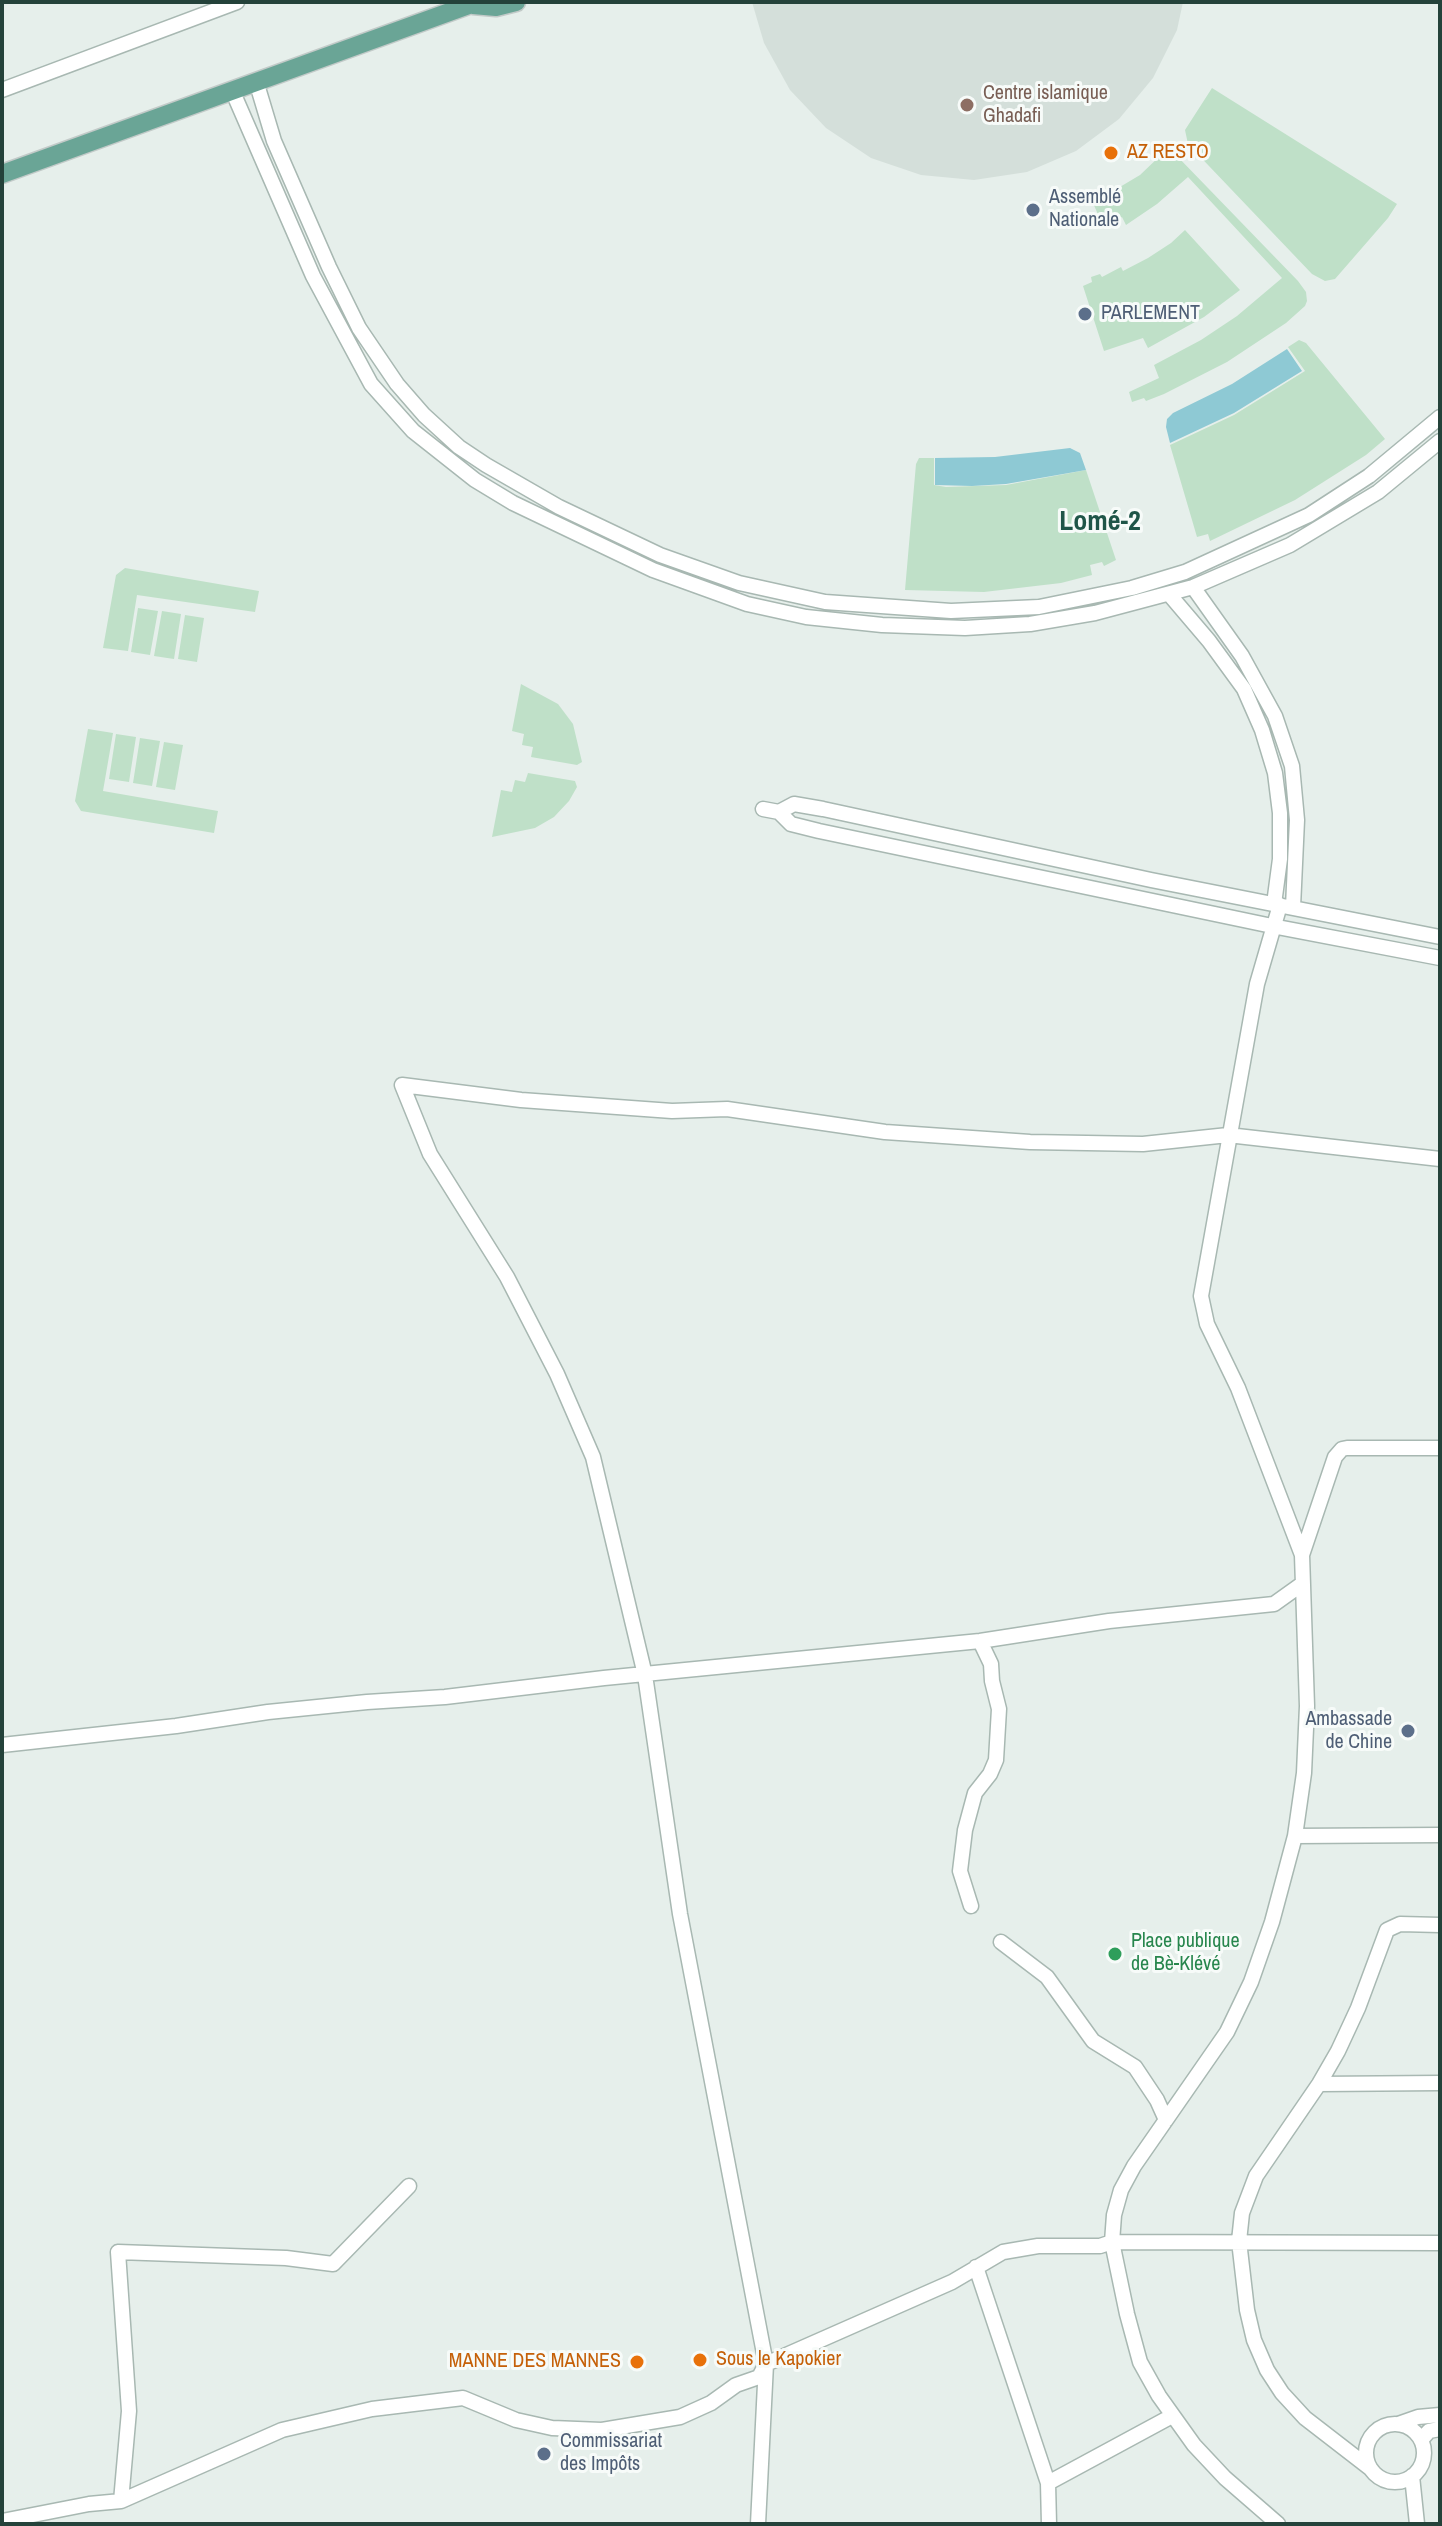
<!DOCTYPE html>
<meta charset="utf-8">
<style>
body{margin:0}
#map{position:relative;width:1442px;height:2526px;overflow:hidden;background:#e6efeb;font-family:"Archivo Narrow",sans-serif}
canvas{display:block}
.frame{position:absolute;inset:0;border:4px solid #24423a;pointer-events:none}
</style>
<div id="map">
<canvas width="1442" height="2526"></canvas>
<div class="frame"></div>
</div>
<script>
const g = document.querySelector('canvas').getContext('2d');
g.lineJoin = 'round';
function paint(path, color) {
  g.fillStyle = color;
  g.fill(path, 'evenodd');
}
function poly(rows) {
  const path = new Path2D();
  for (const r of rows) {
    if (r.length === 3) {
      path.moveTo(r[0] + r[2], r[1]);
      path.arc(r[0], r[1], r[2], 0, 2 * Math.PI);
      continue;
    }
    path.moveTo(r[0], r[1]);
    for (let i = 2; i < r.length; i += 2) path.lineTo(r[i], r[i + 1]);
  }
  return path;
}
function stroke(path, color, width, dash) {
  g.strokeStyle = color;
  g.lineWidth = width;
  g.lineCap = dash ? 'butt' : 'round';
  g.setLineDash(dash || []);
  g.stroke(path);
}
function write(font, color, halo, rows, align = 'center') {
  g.font = font + ' "Archivo Narrow",sans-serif';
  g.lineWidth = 6;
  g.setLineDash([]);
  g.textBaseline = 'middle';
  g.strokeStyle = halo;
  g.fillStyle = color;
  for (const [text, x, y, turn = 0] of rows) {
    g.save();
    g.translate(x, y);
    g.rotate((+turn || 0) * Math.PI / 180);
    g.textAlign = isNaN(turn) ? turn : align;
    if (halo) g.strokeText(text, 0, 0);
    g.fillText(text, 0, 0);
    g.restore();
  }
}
const built = poly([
 [752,2,1183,2,1177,30,1153,78,1119,119,1076,151,1027,172,974,180,921,175,871,158,826,128,790,90,764,43]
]);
const green = poly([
 [1212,88,1397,204,1388,218,1335,279,1325,281,1312,274,1188,144,1185,130],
 [1162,154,1169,153,1177,156,1298,281,1306,292,1307,301,1305,306,1286,323,1227,362,1164,394,1146,401,1144,398,1132,402,1129,392,1159,378,1154,365,1201,340,1237,316,1282,278,1188,177,1157,204,1126,225,1122,217,1103,226,1093,203,1140,175],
 [1185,230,1240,290,1204,317,1148,348,1143,338,1104,351,1083,286,1092,282,1091,277,1100,274,1102,277,1121,267,1123,271,1148,258,1171,243],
 [1299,340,1306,343,1385,439,1366,455,1295,500,1210,541,1208,534,1197,537,1170,445,1234,415,1305,371,1288,347],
 [919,458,934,458,934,485,946,487,1006,485,1086,470,1116,560,1104,566,1102,562,1090,565,1092,575,1061,583,984,592,905,590,916,464],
 [125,568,259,591,255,612,137,595,128,651,103,648,116,575],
 [138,608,158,611,150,655,131,652],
 [162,611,181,614,174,659,154,656],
 [185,615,204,618,197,662,178,659],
 [521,684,558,704,573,724,582,762,577,765,531,757,533,747,522,745,524,734,512,731],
 [88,729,113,733,103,791,218,811,214,833,81,811,75,801],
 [116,734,136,737,129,782,109,779],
 [140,738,160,741,152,786,133,783],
 [164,742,183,745,175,790,156,787],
 [528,773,575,781,577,787,569,801,554,817,535,828,492,837,501,790,512,792,515,780,525,782]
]);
const water = poly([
 [1287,349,1302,371,1234,413,1170,443,1166,427,1167,419,1173,413,1232,384],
 [1070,448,1080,453,1086,470,1006,484,972,486,935,485,935,458,995,457]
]);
const minor = poly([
 [256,81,274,141,329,267,359,328,397,384,424,415,459,447,486,465,559,507,660,555,739,583,825,602,951,611,1039,607,1132,588,1185,572,1309,515,1369,476,1440,417],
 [2,90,237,2],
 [232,90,313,276,371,384,413,431,475,480,513,503,653,570,747,604,806,617,882,625,965,628,1030,624,1095,613,1193,587,1290,545,1378,492,1440,441],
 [1193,587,1242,656,1275,716,1292,766,1297,820,1293,907],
 [1169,594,1209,641,1244,689,1262,730,1275,773,1280,813,1280,859,1274,904],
 [763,809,779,812,794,804,823,809,1151,880,1440,937],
 [779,812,791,824,819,831,1272,926,1440,958],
 [1280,905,1257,984,1201,1296,1207,1324,1238,1388,1302,1555],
 [2,1745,176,1726,268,1712,367,1702,445,1697,604,1678,980,1641,1109,1621,1274,1604,1302,1584],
 [1295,1836,1440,1835],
 [971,1906,960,1871,965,1830,975,1793,990,1774,996,1760,999,1709,992,1681,991,1664,980,1641],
 [1001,1942,1047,1977,1093,2041,1135,2067,1157,2100,1166,2120],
 [1319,2084,1440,2083],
 [976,2267,1048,2483,1049,2524],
 [1398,2424,1418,2417,1440,2415],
 [1395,2453,29],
 [1421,2440,1429,2431,1440,2429],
 [1371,2469,1305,2418,1282,2393,1267,2370,1254,2340,1247,2310,1239,2241,1242,2213,1256,2176,1319,2084,1338,2051,1358,2008,1387,1930,1400,1924,1440,1925],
 [1412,2476,1417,2524],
 [1048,2483,1172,2416],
 [121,2501,129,2411,118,2252,286,2258,333,2264,409,2186],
 [2,2521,89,2504,121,2501,282,2430,372,2409,463,2398,516,2420,552,2428,602,2430,680,2417,711,2403,736,2385,759,2377,766,2364,952,2282,1003,2252,1038,2246,1100,2246,1112,2242,1440,2243],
 [758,2524,766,2364,680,1914,645,1675,593,1457,557,1374,507,1277,430,1154,402,1085,521,1100,672,1111,727,1109,885,1132,1030,1142,1143,1144,1228,1135,1440,1159],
 [1278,2524,1225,2478,1194,2445,1159,2396,1140,2362,1127,2314,1112,2242,1114,2215,1121,2190,1134,2166,1227,2032,1251,1982,1272,1922,1295,1836,1304,1773,1307,1706,1302,1555,1335,1457,1342,1449,1347,1448,1440,1448]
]);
const major = poly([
 [473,5,496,7,516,2],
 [2,174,477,2]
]);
const markers = [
 [967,105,8,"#8d6e63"],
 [1111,153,8,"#e8710a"],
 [1033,210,8,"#5c6f8a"],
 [1085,314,8,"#5c6f8a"],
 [1408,1731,8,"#5c6f8a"],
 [1115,1954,8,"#2e9e5b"],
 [700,2360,8,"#e8710a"],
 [637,2362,8,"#e8710a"],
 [544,2454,8,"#5c6f8a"]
];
const educationNames = [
 ["Centre islamique",983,94],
 ["Ghadafi",983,117]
];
const foodNames = [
 ["AZ RESTO",1127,153],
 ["Sous le Kapokier",716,2360],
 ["MANNE DES MANNES",621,2362,"right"]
];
const serviceNames = [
 ["Assemblé",1049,198],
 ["Nationale",1049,221],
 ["PARLEMENT",1101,314],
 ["Ambassade",1392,1720,"right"],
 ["de Chine",1392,1743,"right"],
 ["Commissariat",560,2442],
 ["des Impôts",560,2465]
];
const leisureNames = [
 ["Place publique",1131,1942],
 ["de Bè-Klévé",1131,1965]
];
const districtNames = [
 ["Lomé-2",1100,522]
];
paint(built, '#d4dfda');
paint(green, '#bfe0c8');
paint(water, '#8ec9d4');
stroke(minor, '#a8b8b2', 17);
stroke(major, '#c2cac8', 21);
stroke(minor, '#fff', 14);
stroke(major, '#6aa596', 18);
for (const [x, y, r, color] of markers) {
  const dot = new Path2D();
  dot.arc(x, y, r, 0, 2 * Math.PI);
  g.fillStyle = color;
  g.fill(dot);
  stroke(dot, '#f7fbf9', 3);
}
write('20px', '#785e54', '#f7fbf9', educationNames, 'left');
write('20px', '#c56008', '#f7fbf9', foodNames, 'left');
write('20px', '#4e5e75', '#f7fbf9', serviceNames, 'left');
write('20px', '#27864d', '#f7fbf9', leisureNames, 'left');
write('bold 28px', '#1f5548', '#f7fbf9', districtNames);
</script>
